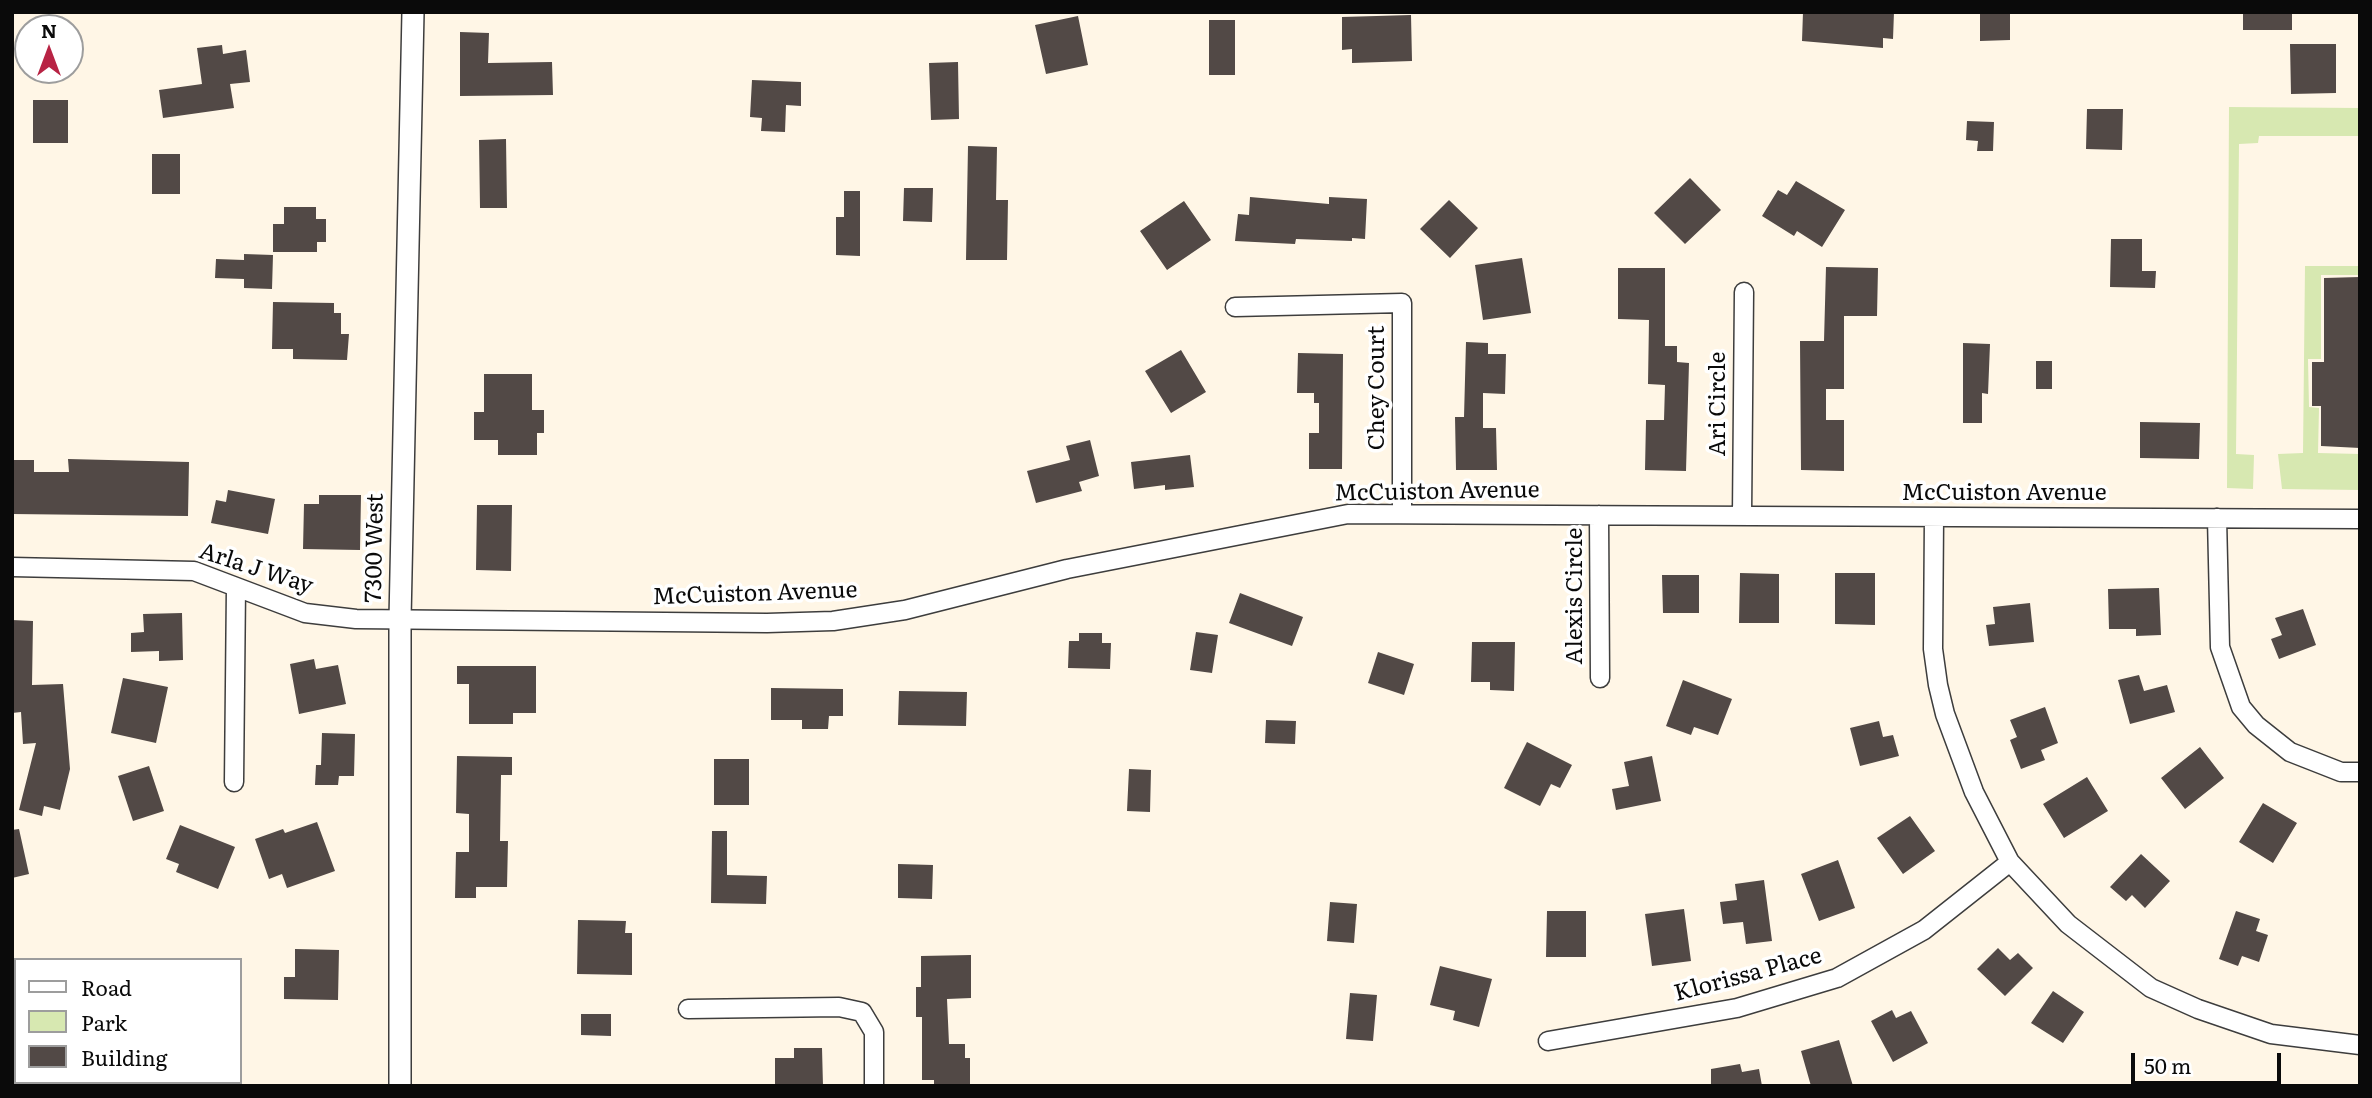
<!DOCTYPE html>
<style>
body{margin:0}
#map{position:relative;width:2372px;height:1098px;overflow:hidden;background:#fff6e6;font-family:Literata,serif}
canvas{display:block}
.frame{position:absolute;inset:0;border:14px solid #0a0a0a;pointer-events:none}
.legend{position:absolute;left:14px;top:958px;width:228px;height:126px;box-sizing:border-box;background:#fff;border:2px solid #9d9d9d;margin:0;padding:9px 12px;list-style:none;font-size:21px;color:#0a0a0a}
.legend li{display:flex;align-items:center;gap:14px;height:35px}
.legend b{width:35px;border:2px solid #9d9d9d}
.north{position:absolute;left:14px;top:14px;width:70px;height:70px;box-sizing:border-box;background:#fff;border:2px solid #9d9d9d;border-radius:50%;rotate:0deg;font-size:19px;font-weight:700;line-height:28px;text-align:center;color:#0a0a0a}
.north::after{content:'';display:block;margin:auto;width:24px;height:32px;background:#b82344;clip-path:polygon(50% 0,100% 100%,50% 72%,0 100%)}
.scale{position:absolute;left:2131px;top:1053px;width:150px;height:32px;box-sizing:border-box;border:4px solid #0a0a0a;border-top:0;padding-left:9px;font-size:21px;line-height:24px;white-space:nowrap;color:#0a0a0a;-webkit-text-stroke:5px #fff;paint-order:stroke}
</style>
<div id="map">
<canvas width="2372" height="1098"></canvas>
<div class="frame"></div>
<ul class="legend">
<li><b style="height:9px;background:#fff"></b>Road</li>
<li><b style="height:19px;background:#d7e8b1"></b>Park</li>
<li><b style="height:19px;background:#524946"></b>Building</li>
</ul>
<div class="north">N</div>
<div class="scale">50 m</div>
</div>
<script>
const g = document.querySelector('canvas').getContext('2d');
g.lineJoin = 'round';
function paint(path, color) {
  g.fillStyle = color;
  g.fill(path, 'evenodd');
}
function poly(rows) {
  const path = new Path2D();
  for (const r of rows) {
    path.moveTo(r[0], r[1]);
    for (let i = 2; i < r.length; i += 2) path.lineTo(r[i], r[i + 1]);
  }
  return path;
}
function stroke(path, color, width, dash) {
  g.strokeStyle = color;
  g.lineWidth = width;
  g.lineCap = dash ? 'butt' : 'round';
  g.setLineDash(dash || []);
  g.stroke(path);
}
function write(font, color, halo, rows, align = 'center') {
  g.font = font + ' Literata,serif';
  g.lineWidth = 7;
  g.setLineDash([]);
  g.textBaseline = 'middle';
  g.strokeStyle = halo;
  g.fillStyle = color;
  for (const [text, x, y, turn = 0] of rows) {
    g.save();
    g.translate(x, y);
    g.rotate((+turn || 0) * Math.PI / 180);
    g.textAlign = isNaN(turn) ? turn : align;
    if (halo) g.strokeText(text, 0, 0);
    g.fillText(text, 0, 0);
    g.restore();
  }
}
const green = poly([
 [2229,107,2360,108,2360,136,2259,136,2258,143,2239,144,2236,454,2254,455,2253,489,2227,488],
 [2305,266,2360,266,2360,275,2321,275,2321,359,2308,359,2309,407,2319,408,2318,453,2360,454,2360,490,2282,489,2278,454,2303,453]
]);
const building = poly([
 [1803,12,1894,12,1893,39,1883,38,1883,48,1802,41],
 [1980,12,2010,12,2010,40,1980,41],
 [2243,12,2292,12,2292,30,2243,30],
 [1411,15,1412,61,1352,63,1352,49,1342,50,1342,17],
 [1078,16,1088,65,1046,74,1035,25],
 [1209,20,1235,20,1235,75,1209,75],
 [460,32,489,33,488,63,552,62,553,95,460,96],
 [2290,44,2336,44,2336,93,2291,94],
 [222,45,223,54,246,50,250,82,230,84,234,108,163,118,159,90,202,84,197,48],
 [958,62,959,119,931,120,929,63],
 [752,80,801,82,801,106,786,105,785,132,761,131,762,118,750,117],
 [33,100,68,100,68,143,33,143],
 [2087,109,2123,109,2122,150,2086,149],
 [1967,121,1994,122,1993,151,1977,151,1978,141,1966,140],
 [506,139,507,208,480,208,479,140],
 [968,146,997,147,996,200,1008,200,1007,260,966,260],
 [152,154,180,154,180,194,152,194],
 [1690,178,1721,210,1685,244,1654,213],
 [1796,181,1845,210,1822,247,1797,231,1794,236,1762,216,1778,190,1787,195],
 [904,188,933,188,932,222,903,221],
 [844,191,860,191,860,256,836,255,836,217,844,217],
 [1250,197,1329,204,1329,197,1367,199,1365,239,1352,238,1352,241,1296,239,1295,244,1235,241,1238,214,1249,215],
 [1449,200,1478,228,1450,258,1420,229],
 [1184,201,1211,240,1167,270,1140,231],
 [284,207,316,207,316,219,326,219,326,242,317,242,317,252,273,252,273,224,284,224],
 [2111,239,2142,239,2142,271,2156,271,2155,288,2110,287],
 [244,254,273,255,272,289,244,288,244,279,215,278,216,259,244,260],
 [1522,258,1531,313,1483,320,1475,265],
 [1826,267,1878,268,1877,316,1844,316,1844,389,1826,389,1826,420,1844,420,1844,471,1801,470,1800,341,1824,341],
 [1618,268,1665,268,1665,346,1677,346,1677,362,1689,363,1686,471,1645,470,1646,420,1664,420,1665,385,1648,384,1649,320,1618,319],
 [2360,277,2360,448,2321,446,2321,406,2312,406,2312,362,2324,362,2324,278],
 [273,302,334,303,334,313,341,313,341,334,349,334,347,360,293,359,293,349,272,349],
 [1466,342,1488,343,1488,354,1506,354,1505,394,1483,393,1483,428,1496,428,1497,470,1456,470,1455,417,1464,417],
 [1963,343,1990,344,1988,394,1982,393,1982,423,1963,423],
 [1181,350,1206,392,1171,413,1145,371],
 [1298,353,1343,354,1342,469,1309,469,1309,433,1319,433,1319,403,1314,403,1314,393,1297,393],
 [2036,361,2052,361,2052,389,2036,389],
 [484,374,532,374,532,410,544,410,544,433,537,433,537,455,498,455,498,440,474,440,474,412,484,412],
 [2140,422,2200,423,2199,459,2140,458],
 [1090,440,1099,476,1079,482,1082,491,1036,503,1027,471,1070,460,1066,446],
 [1190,455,1194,487,1165,490,1165,485,1134,489,1131,462],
 [68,459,189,462,188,516,12,514,12,460,34,460,34,472,69,472],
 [228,490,275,499,268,534,211,523,216,500,226,502],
 [319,495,361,495,360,550,303,549,304,504,319,504],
 [477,505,512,505,511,571,476,570],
 [1740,573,1779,574,1779,623,1739,623],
 [1835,573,1875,573,1875,625,1835,624],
 [1662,575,1699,575,1699,613,1663,613],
 [2159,588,2161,635,2136,636,2136,629,2109,629,2108,589],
 [1240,593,1303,617,1292,646,1229,623],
 [2030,603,2034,642,1989,646,1986,625,1995,624,1993,607],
 [2303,609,2316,645,2279,659,2271,639,2282,635,2275,618],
 [182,613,183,660,159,661,159,651,131,652,131,633,144,632,143,614],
 [12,620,33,621,32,685,63,684,70,769,60,810,44,806,42,816,19,810,36,743,23,744,21,712,12,713],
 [1196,632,1218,635,1212,673,1190,670],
 [1079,633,1102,633,1102,643,1111,643,1110,669,1068,668,1069,641,1079,641],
 [1472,642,1515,642,1514,691,1490,690,1490,682,1471,682],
 [1378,652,1414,664,1404,695,1368,683],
 [314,659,316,669,338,665,346,704,299,714,290,664],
 [457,666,536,666,536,713,513,713,513,724,469,724,469,684,457,684],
 [2139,675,2144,691,2167,685,2175,712,2130,724,2118,680],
 [123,678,168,687,156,743,111,733],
 [1683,680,1732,699,1718,735,1694,727,1691,735,1666,726],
 [771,688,843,689,843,716,829,716,828,729,802,729,802,720,771,720],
 [899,691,967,692,966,726,898,725],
 [2045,707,2058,743,2041,750,2045,760,2021,769,2010,740,2017,737,2010,720],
 [1266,720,1296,721,1295,744,1265,743],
 [1879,721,1883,737,1893,735,1899,756,1860,766,1850,728],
 [322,733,355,734,354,776,339,776,338,785,315,785,316,765,321,765],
 [1527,742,1572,765,1560,788,1551,784,1540,806,1504,788],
 [2200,747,2224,778,2185,809,2161,778],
 [457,756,512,757,512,775,501,775,500,841,508,841,507,887,476,887,476,898,455,898,456,852,469,852,469,814,456,813],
 [1652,756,1661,801,1616,810,1612,789,1629,786,1624,762],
 [714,759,749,759,749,805,714,805],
 [149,766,164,811,133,821,118,776],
 [1129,769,1151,770,1150,812,1127,811],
 [2087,777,2108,811,2064,838,2043,804],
 [2263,803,2297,823,2273,863,2239,842],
 [1910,816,1935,851,1903,874,1877,838],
 [317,822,335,871,287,888,282,874,269,879,255,839,283,829,285,833],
 [180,825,235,847,218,889,176,872,179,864,166,859],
 [19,829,29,874,12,878,12,830],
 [712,831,727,831,727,875,767,876,766,904,711,903],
 [2141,854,2170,881,2145,908,2132,895,2126,901,2110,887],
 [1838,860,1855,908,1819,921,1801,874],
 [898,864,933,865,932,899,898,898],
 [1764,880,1772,941,1746,944,1743,922,1723,924,1720,902,1737,900,1735,884],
 [1330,902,1357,904,1354,943,1327,941],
 [1684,909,1691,961,1652,966,1645,914],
 [1547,911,1586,911,1586,957,1546,957],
 [2236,911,2260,919,2256,931,2268,935,2259,962,2242,956,2238,966,2219,959],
 [578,920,626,921,625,933,632,933,632,975,577,974],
 [1998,948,2010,960,2018,953,2033,968,2005,996,1977,969],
 [295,949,339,950,338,1000,284,999,284,977,295,977],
 [971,955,971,998,947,999,949,1044,965,1044,965,1058,970,1058,970,1086,934,1086,934,1080,922,1080,922,1017,916,1017,916,987,921,987,921,956],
 [1440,966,1492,979,1479,1027,1453,1020,1455,1011,1430,1005],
 [2053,991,2084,1012,2063,1043,2031,1023],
 [1350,993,1377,995,1373,1041,1346,1039],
 [1892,1010,1896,1018,1911,1011,1928,1043,1893,1062,1871,1021],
 [581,1014,611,1014,611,1036,581,1035],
 [1839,1040,1853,1086,1811,1086,1801,1051],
 [794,1048,822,1048,823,1086,775,1086,775,1058,794,1058],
 [1740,1064,1742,1072,1759,1069,1762,1086,1711,1086,1711,1069]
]);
const minor = poly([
 [1235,307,1402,303,1402,514],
 [1599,515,1600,678],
 [1742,515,1744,292],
 [1934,518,1933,649,1938,685,1945,714,1974,792,2010,862,2068,924,2151,988,2198,1009,2271,1034,2360,1045],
 [2217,518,2220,647,2241,707,2256,725,2290,752,2341,772,2360,772],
 [12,567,194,571,305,613,356,619,767,623,833,621,905,610,1067,569,1348,514,2360,519],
 [234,782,236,587],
 [688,1009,839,1007,862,1012,874,1032,874,1086],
 [1548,1041,1737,1008,1837,978,1924,930,2010,862]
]);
const tertiary = poly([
 [400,1086,400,619,413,12]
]);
const streetNames = [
 ["Chey Court",1377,388,-90],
 ["Ari Circle",1718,404,-90],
 ["McCuiston Avenue",1437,492,-1],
 ["McCuiston Avenue",2004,493],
 ["7300 West",375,548,-89],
 ["Arla J Way",256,569,18],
 ["McCuiston Avenue",755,594,-2],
 ["Alexis Circle",1575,596,-90],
 ["Klorissa Place",1748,975,-15]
];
paint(green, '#d7e8b1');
paint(building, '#524946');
stroke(minor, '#3d3d3d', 21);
stroke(tertiary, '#3d3d3d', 24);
stroke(minor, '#fff', 18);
stroke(tertiary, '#fff', 21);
write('23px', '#0a0a0a', '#fff', streetNames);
</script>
